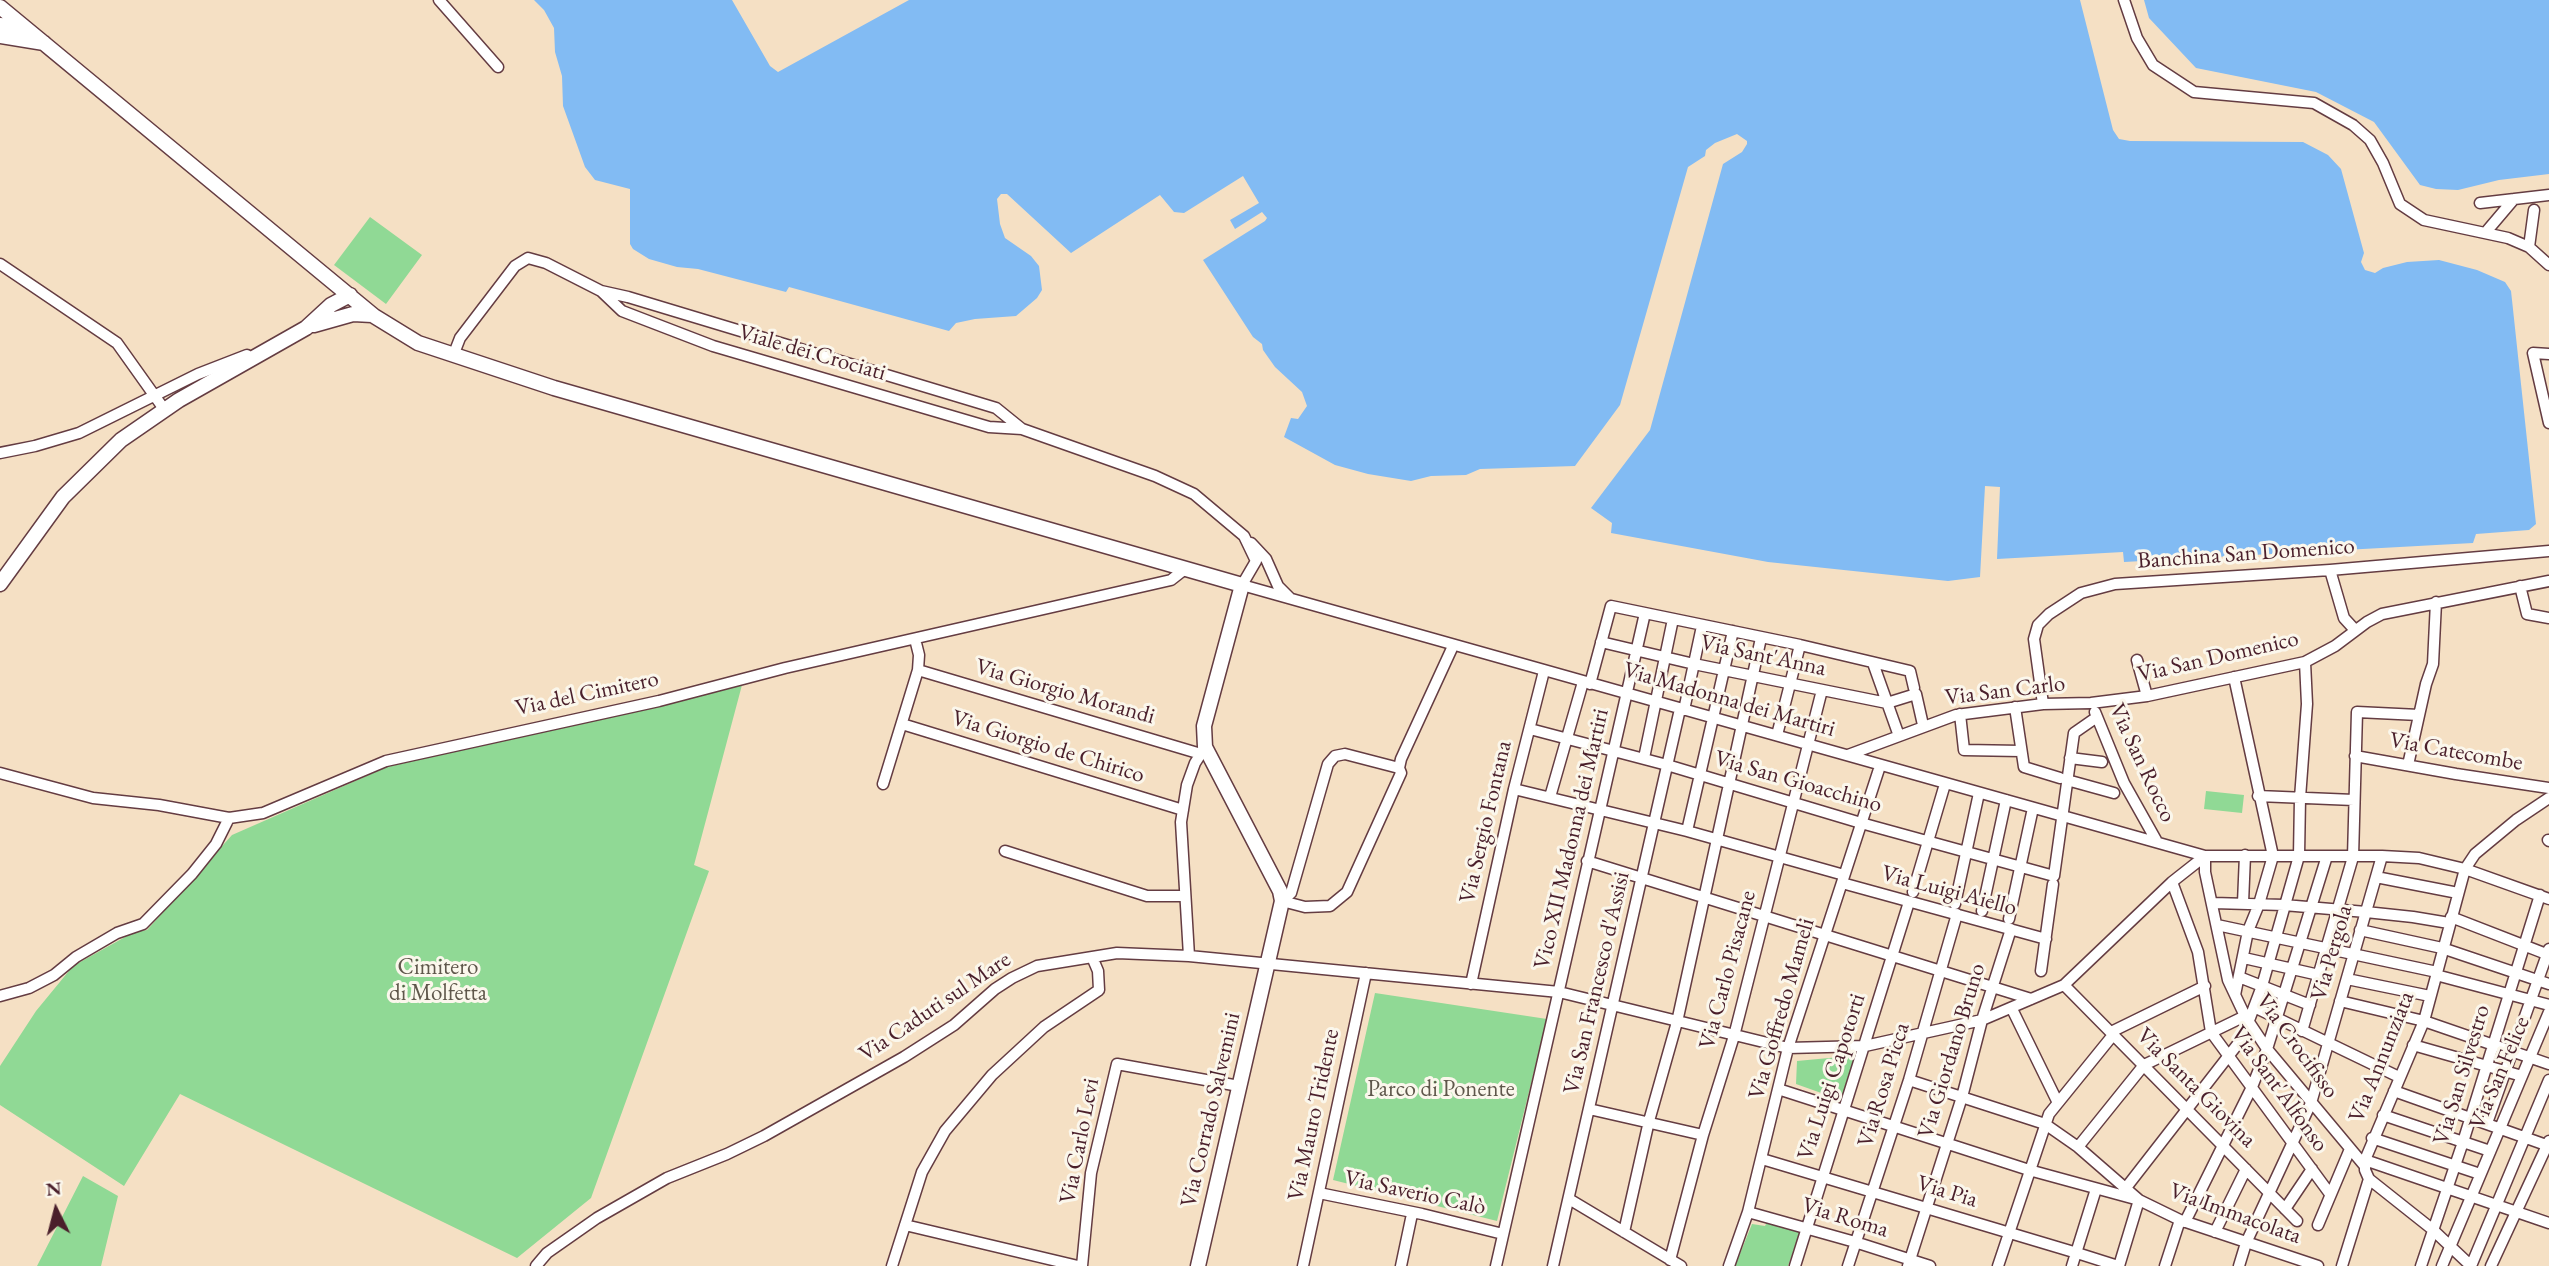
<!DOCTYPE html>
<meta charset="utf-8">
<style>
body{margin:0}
#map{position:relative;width:2549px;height:1266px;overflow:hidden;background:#f5e0c4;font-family:"EB Garamond",serif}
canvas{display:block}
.north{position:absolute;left:21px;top:1175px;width:70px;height:70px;-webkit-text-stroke:5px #fbf7ec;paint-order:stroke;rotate:354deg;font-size:19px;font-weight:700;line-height:28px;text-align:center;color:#4a1f2b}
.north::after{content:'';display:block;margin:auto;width:24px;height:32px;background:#4a1f2b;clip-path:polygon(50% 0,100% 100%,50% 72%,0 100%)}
</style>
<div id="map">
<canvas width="2549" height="1266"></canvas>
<div class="north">N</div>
</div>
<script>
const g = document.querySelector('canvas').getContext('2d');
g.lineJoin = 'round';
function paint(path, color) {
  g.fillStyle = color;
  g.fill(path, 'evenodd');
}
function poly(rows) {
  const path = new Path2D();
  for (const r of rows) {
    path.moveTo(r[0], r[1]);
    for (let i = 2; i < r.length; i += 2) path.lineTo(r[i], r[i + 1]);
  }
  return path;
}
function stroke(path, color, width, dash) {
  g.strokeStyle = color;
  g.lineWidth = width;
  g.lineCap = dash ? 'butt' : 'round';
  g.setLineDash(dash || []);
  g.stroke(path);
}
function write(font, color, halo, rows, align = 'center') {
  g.font = font + ' "EB Garamond",serif';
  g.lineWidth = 6;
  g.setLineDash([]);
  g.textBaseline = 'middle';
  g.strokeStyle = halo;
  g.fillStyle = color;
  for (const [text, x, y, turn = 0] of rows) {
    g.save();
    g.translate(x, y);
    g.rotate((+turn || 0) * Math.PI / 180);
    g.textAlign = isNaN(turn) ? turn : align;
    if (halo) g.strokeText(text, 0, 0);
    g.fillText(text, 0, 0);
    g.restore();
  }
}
const green = poly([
 [370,217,422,255,386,304,334,265],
 [742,685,694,865,709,871,591,1198,517,1258,180,1094,124,1186,0,1105,0,1066,36,1011,73,966,134,932,147,930,232,835,387,767],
 [2206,791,2244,795,2242,813,2204,809],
 [1375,993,1547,1019,1497,1221,1333,1180],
 [1850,1056,1853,1061,1841,1100,1796,1084,1797,1061],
 [83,1176,118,1196,101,1266,37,1266],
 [1767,1222,1800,1232,1788,1266,1735,1266,1752,1224,1765,1226]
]);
const water = poly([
 [534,0,732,0,770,66,778,72,909,0,2080,0,2113,130,2119,139,2130,141,2303,142,2328,155,2341,169,2364,253,2361,262,2365,270,2375,273,2383,268,2407,262,2439,260,2477,270,2505,282,2511,291,2512,300,2536,524,2529,530,2476,534,2473,543,2124,562,2123,552,1997,559,2000,487,1985,486,1980,577,1948,581,1768,562,1611,533,1612,523,1591,508,1650,430,1723,164,1742,152,1747,144,1747,141,1737,134,1715,143,1706,150,1705,156,1688,167,1620,405,1575,466,1480,469,1466,475,1431,476,1411,481,1368,474,1335,465,1284,437,1291,418,1298,419,1307,406,1302,392,1275,367,1263,350,1262,344,1253,337,1203,260,1265,221,1267,218,1262,212,1235,229,1230,220,1259,203,1243,176,1184,213,1174,212,1160,195,1071,253,1007,194,1001,194,997,199,1000,224,1005,238,1031,256,1039,266,1042,290,1037,298,1016,316,975,319,956,323,949,331,789,287,786,292,698,269,677,267,649,259,633,249,630,244,630,189,595,180,585,167,563,106,562,76,555,52,554,28,544,10],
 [2144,0,2549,0,2549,174,2499,180,2458,190,2436,189,2420,185,2374,122,2316,92,2196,68,2149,18]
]);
const minor = poly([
 [439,0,498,67],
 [2124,0,2137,38,2153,65,2194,92,2314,103,2353,125,2370,140,2383,163,2400,204,2424,220,2508,238,2529,247,2549,265],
 [2480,203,2549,195],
 [2486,232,2514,199],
 [2529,247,2534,210],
 [0,264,117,343,164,409],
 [601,291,622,311,713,346,989,427,1022,429,1155,476,1194,494,1244,536,1256,561,1242,585,2205,856,2382,856,2419,858,2465,869,2549,899],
 [2549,354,2533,353,2549,423],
 [453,356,460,338,515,266,528,258,546,263,601,291,628,297,996,408,1022,429],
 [0,453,35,446,79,433,198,374,247,355],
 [1251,543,1266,559,1278,586,1290,598],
 [2330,570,2344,618,2355,630],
 [2520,586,2527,614,2549,618],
 [1601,642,1694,664,1887,703,1916,694,1923,725],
 [2137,660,2147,696],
 [1873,663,1899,736],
 [918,670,1201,754],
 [2234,677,2273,856,2259,904,2248,931,2235,995],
 [1590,684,1611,606,1800,645,1910,671,1914,688],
 [2043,704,2034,639,2038,625,2049,614,2081,593,2115,584,2330,570,2549,551],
 [2015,707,2024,767,2060,778],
 [1684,710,1702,626],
 [2095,712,2124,783,2156,840],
 [1960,714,1964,750,2021,751],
 [902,724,1183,810],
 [1530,729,1667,765,1861,823,2054,876,2074,733,2097,717],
 [1777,735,1800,645],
 [1848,755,1956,715,2043,704,2091,703,2147,696,2305,662,2335,646,2367,622,2382,614,2549,581],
 [2355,756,2456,774,2549,788],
 [1644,758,1673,619],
 [2070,758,2102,762],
 [2408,765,2426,684,2433,664,2436,602],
 [0,773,93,798,159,805,229,818,263,813,386,761,659,701,785,668,1171,580,1185,569],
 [2067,780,2114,793],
 [883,784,918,670,919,655,915,639],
 [1514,789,1687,831,1844,875],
 [2258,796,2354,800],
 [1550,797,1583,682],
 [1687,831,1733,631],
 [2548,840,2549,841],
 [1005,851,1147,896,1185,896],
 [2205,856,2205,872,2228,980,2245,1016,2267,1049,2364,1165],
 [1587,861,2031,999],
 [2376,877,2458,893],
 [2172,882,2198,952,2211,1032,2330,1194],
 [1842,883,2046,939],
 [1913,892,1945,784],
 [1282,901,1305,907,1330,906,1347,892,1401,773,1399,768,1401,759,1453,646],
 [1282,901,1291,893,1328,764,1335,756,1345,754,1399,768],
 [2213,903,2284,905,2366,912,2413,917,2449,923],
 [2243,903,2245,855],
 [1955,904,1979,793],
 [1982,911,2006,800],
 [2451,917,2549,955],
 [2009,919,2033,808],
 [2217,925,2437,972],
 [2360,930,2442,948,2549,984],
 [1189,956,1181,822,1187,785,1195,763,1204,749],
 [2244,958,2319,975],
 [2041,971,2053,884],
 [2436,975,2549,1005],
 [2239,977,2310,1005],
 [2347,979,2430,996],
 [1471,984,1514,789,1544,671],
 [2064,985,2297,1221],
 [0,996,29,988,54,975,76,957,117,933,143,924,192,874,216,844,229,818],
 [2340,1001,2424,1021,2549,1064],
 [2254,1007,2399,1077],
 [2012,1009,2058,1103],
 [2248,1023,2262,986,2299,856,2300,798,2307,704,2305,662],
 [2302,1031,2353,857,2357,712,2419,715],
 [2111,1032,2205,986],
 [2413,1045,2522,1076],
 [1778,1089,2029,1170,2139,1200,2180,1220,2318,1266],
 [2394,1091,2549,1146],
 [1589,1109,1703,1135],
 [2383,1115,2490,1151],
 [2487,1123,2549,949],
 [2372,1138,2480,1174],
 [2078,1147,2144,1065,2245,1016],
 [1762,1159,2077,1253,2118,1266,2119,1266,2139,1200,2078,1147,2045,1124,1909,1080],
 [2365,1160,2549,1223],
 [2125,1189,2251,1027],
 [1319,1193,1422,1214,1503,1234],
 [1569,1199,1681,1266],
 [2285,1209,2312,1169],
 [1748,1212,1855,1242,1930,1266],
 [2185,1222,2252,1087,2267,1049,2327,856],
 [905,1225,1078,1266],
 [2318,1225,2350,1149],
 [1624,1232,1649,1121,1677,1022,1761,638],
 [2215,1232,2246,1169],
 [1670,1260,1703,1135,1734,1036,1822,690],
 [536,1266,547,1253,597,1218,667,1178,727,1154,764,1136,904,1057,954,1025,995,989,1012,978,1037,966,1117,953,1189,956,1559,992,1788,1048,1865,1046,1982,1020,2064,985,2172,882,2205,856],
 [892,1266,922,1172,945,1131,992,1075,1044,1027,1099,990,1098,971,1092,957],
 [1082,1266,1091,1173,1117,1064,1239,1086],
 [1303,1266,1366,973],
 [1401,1266,1412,1214],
 [1496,1266,1645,613],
 [1553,1266,1680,709],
 [1729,1266,1748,1212,1788,1048,1880,766],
 [1795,1266,1909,902],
 [1848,1266,1909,1080,1957,914],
 [1908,1266,1962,1097,1982,1020,2011,929],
 [1998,1266,2049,1114,2113,1035],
 [2072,1266,2096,1189],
 [2165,1266,2180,1220],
 [2239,1266,2246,1243,2311,1103,2382,856],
 [2342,1266,2369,1179],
 [2421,1266,2463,1142,2540,895],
 [2442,1266,2549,1012],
 [2471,1266,2432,1229,2369,1179,2365,1170,2365,1160,2424,1021,2465,869,2475,854,2516,820,2549,798],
 [2471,1266,2549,1080],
 [2491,1266,2549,1141]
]);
const major = poly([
 [0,7,374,316,418,343,554,388,1242,585,1204,726,1205,747,1280,891,1282,901,1198,1266],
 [0,25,25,28],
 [0,36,44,43],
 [314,325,353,314,372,315],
 [0,584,63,497,121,440,179,400,306,328,331,305,350,295]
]);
const streetNames = [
 ["Viale dei Crociati",812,353,16],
 ["Banchina San Domenico",2246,554,-4],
 ["Via Sant'Anna",1763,656,12],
 ["Via San Domenico",2218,657,-13],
 ["Via San Carlo",2005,691,-7],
 ["Via Giorgio Morandi",1065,692,16],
 ["Via del Cimitero",587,694,-12],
 ["Via Madonna dei Martiri",1729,700,16],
 ["Via Giorgio de Chirico",1048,747,17],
 ["Via Catecombe",2456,752,10],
 ["Via San Rocco",2142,763,65],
 ["Via San Gioacchino",1798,782,16],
 ["Via Sergio Fontana",1486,822,-77],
 ["Vico XII Madonna dei Martiri",1572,839,-77],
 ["Via Luigi Aiello",1949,891,15],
 ["Via Pergola",2332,953,-74],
 ["Via Carlo Pisacane",1728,970,-75],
 ["Via San Francesco d'Assisi",1597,983,-77],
 ["Via Caduti sul Mare",935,1007,-34],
 ["Via Goffredo Mameli",1782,1009,-74],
 ["Via Crocifisso",2297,1046,54],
 ["Via Giordano Bruno",1952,1051,-73],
 ["Via Annunziata",2382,1057,-68],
 ["Via San Felice",2500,1073,-67],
 ["Via San Silvestro",2462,1075,-73],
 ["Via Luigi Capotorti",1832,1077,-72],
 ["Via Rosa Picca",1884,1085,-73],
 ["Via Santa Giovina",2196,1088,45],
 ["Via Sant'Alfonso",2279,1089,54],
 ["Via Corrado Salvemini",1211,1110,-77],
 ["Via Mauro Tridente",1314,1115,-78],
 ["Via Carlo Levi",1080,1141,-79],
 ["Via Pia",1947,1192,17],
 ["Via Saverio Calò",1415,1193,12],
 ["Via Immacolata",2235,1214,20],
 ["Via Roma",1845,1218,17]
];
const parkNames = [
 ["Cimitero",438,968],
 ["di Molfetta",438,994],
 ["Parco di Ponente",1441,1090]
];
paint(green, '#90d995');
paint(water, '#82bbf3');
stroke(minor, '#643c42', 13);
stroke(major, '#643c42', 17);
stroke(minor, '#fff', 10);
stroke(major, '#fff', 14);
write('23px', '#4a1f2b', '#fbf7ec', streetNames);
write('23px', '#5f574b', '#fbf7ec', parkNames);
</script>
